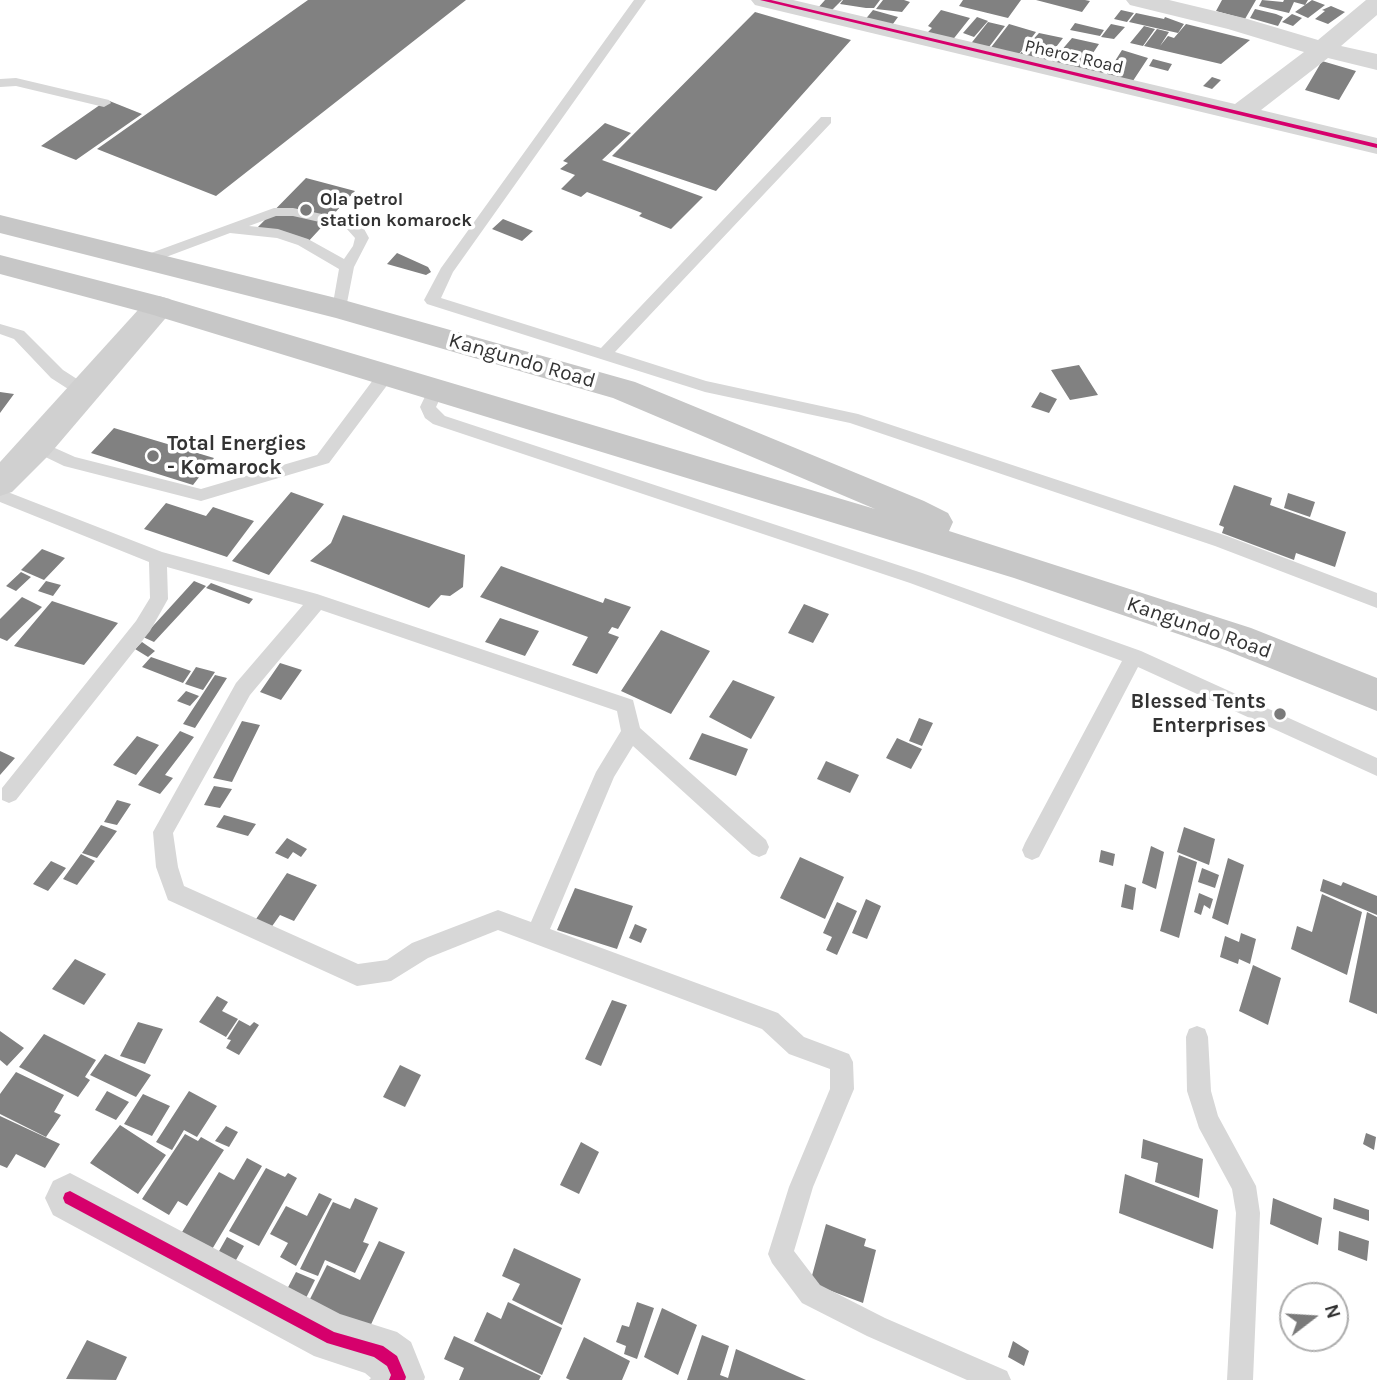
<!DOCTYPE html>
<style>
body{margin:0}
#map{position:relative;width:1377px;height:1380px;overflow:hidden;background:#fff;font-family:Karla,sans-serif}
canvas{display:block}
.north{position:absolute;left:1279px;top:1282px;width:70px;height:70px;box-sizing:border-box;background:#fff;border:2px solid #adadad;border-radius:50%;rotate:73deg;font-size:19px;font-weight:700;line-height:28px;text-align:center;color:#333}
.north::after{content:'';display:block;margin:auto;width:24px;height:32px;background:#7a7a7a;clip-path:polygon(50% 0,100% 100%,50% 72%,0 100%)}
</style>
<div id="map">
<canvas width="1377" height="1380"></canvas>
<div class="north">N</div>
</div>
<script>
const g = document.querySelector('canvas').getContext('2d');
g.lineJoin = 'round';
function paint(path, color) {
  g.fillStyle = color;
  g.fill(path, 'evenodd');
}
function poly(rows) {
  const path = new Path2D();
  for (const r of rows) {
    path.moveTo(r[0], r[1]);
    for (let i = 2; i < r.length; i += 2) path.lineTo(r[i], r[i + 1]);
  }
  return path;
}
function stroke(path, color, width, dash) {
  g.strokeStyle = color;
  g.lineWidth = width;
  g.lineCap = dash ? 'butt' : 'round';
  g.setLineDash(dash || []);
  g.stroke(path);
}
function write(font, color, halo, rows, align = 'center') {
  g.font = font + ' Karla,sans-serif';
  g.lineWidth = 7;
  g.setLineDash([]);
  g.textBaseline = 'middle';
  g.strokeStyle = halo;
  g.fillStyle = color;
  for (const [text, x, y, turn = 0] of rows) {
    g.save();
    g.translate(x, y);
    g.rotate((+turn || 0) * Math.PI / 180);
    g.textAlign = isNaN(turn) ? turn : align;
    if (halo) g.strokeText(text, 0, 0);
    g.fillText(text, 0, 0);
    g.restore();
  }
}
const building = poly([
 [308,0,466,0,216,196,97,149],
 [825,0,842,0,830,12,817,9],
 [843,0,880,0,874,8,866,8,840,4],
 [883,0,904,0,910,2,902,12,876,9],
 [963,0,1021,0,1008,18,959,6],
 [1036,0,1085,0,1090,1,1082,12],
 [1222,0,1256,0,1245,19,1216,11],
 [1262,0,1283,2,1284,0,1308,0,1305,5,1294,2,1289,13,1259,6],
 [1312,0,1325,5,1308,18,1295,12],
 [1331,6,1345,12,1328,24,1315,19,1325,11,1322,10],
 [1255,9,1276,14,1283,17,1278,26,1250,18],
 [873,10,898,17,890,28,864,21],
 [941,10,970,18,951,42,926,34,932,28,928,26],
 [1121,10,1134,13,1127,22,1114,19],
 [755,12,851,40,716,191,612,156],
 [1136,13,1164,19,1165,17,1184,24,1178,33,1129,22],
 [1292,14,1302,18,1293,26,1282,22],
 [977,17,988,21,974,37,963,33],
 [988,22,1005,26,986,51,969,46],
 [1075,23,1104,30,1100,36,1070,30],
 [1009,24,1036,32,1016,58,989,50],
 [1111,24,1125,27,1114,39,1101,37],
 [1186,24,1250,40,1221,64,1144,46,1157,29,1169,32,1160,46,1168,36,1174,38],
 [1144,26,1155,29,1143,46,1130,43],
 [1039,33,1063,38,1043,64,1017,57],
 [1072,38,1099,44,1087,62,1109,67,1099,78,1048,66],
 [1122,50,1148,58,1129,87,1103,80],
 [1153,59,1172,64,1168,71,1149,66],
 [1322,61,1356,71,1339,100,1305,90],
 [1212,77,1221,80,1212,89,1203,86],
 [107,100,142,114,76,160,41,146],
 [605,123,631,133,602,160,703,197,671,229,639,216,642,213,587,192,581,197,561,189,575,175,560,169,568,163,563,161],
 [306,178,355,191,306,244,256,229],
 [503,219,533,231,522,241,492,229],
 [397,253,428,267,431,272,426,275,387,264],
 [1079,365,1098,395,1070,400,1051,370],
 [0,392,14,394,0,413],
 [1040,392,1057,399,1049,413,1031,407],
 [114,428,214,458,193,485,91,453],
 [1234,485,1272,498,1270,505,1346,532,1335,567,1296,553,1294,560,1222,533,1224,527,1219,525],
 [291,492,324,504,269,575,232,561],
 [1288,493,1315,502,1310,517,1284,508],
 [166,503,206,516,213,507,254,521,227,557,144,529],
 [343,515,465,555,463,587,450,596,441,595,429,608,310,561,331,543],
 [42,549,65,558,44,580,21,570],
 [501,566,603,603,605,598,631,607,618,629,612,627,608,633,619,637,597,674,572,665,588,637,480,597],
 [21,572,31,577,16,591,6,586],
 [46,581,61,585,53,596,38,591],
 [194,581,206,586,154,642,143,637],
 [211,583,253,599,249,604,206,588],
 [22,597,42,607,7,641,0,638,0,619],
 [52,601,118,623,84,665,14,646],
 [804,604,829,614,813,643,788,633],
 [500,618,539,631,525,656,485,642],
 [661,630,710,651,671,714,621,691],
 [142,642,155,651,148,657,135,649],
 [151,657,191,671,183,683,142,667],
 [280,663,302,670,281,700,260,692],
 [196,667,215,672,203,690,185,684],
 [215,675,227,678,195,728,183,724],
 [733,680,775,697,751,739,709,717],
 [186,691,199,696,190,706,177,701],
 [919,718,933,723,922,746,909,741],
 [242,721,260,725,232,782,213,778],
 [180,731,194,737,165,775,173,778,160,794,138,785],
 [702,733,748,749,736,776,689,759],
 [137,736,159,745,136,775,113,765],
 [897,738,922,749,911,769,886,758],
 [0,751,15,758,0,775],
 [826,761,859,775,850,793,817,779],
 [214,786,232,789,220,808,204,805],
 [117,800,131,804,117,825,104,822],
 [224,815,256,824,248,836,216,827],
 [101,825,117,831,97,858,82,853],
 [1184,827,1215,839,1209,865,1177,852],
 [287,838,307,849,301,857,293,852,288,859,275,853],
 [1151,846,1164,852,1156,889,1142,883],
 [1101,850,1115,854,1113,866,1099,862],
 [81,854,95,861,77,885,63,879],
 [1179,855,1197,862,1179,938,1160,931],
 [800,857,844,877,825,919,780,898],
 [1228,858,1244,865,1228,925,1212,918],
 [51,861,66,868,48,891,33,884],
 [1202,868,1219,875,1215,888,1198,882],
 [287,873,317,885,294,921,280,915,268,932,252,925],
 [1323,879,1341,886,1343,882,1377,896,1377,915,1320,891],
 [1125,884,1136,888,1133,910,1121,907],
 [575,888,633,906,617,949,557,930],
 [1199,893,1213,899,1210,909,1204,905,1201,915,1194,912],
 [1322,894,1362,912,1347,975,1291,949,1297,926,1312,932],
 [866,899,881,906,867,939,852,933],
 [837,902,857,911,837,955,826,950,832,937,823,933],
 [1367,912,1377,917,1377,1014,1349,1002],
 [635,924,647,929,641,943,629,938],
 [1241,933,1256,939,1250,964,1239,959,1238,964,1220,957,1225,936,1239,942],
 [75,959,106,974,84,1005,52,989],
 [1253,965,1281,978,1268,1025,1239,1011],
 [217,996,228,1002,222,1011,238,1019,226,1037,199,1022],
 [612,1000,627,1005,601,1066,585,1059],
 [239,1020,250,1026,254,1022,259,1025,239,1055,226,1048,231,1040,227,1039],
 [138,1022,163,1029,145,1064,120,1056],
 [0,1031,24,1048,7,1066,0,1060],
 [44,1034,96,1060,85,1077,90,1080,78,1097,19,1067],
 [105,1054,151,1075,136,1097,90,1075],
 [400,1065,421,1075,405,1107,383,1097],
 [16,1072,64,1095,54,1112,61,1115,46,1137,0,1114,0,1094],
 [107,1091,129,1102,116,1120,95,1110],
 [189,1091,217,1106,197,1137,184,1130,172,1150,156,1142],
 [143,1094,170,1106,152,1136,124,1124],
 [0,1116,60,1144,45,1168,16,1154,7,1168,0,1165],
 [120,1125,166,1155,138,1194,90,1163],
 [226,1126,238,1132,229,1147,215,1141],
 [1366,1133,1376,1137,1374,1150,1363,1144],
 [185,1134,198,1141,201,1137,224,1150,187,1206,178,1201,169,1215,142,1199],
 [1143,1139,1203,1159,1199,1198,1155,1182,1158,1163,1141,1158],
 [581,1142,599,1152,579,1194,560,1185],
 [247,1158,262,1166,205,1261,174,1245,219,1172,234,1180],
 [266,1168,285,1177,288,1173,297,1178,259,1246,229,1231],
 [1125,1174,1218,1210,1213,1249,1119,1213],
 [319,1193,332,1199,296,1266,280,1257,288,1243,270,1234,286,1206,307,1216],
 [355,1198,378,1208,363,1242,369,1244,355,1273,325,1260,318,1276,300,1269,333,1202,350,1209],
 [1273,1198,1322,1218,1318,1245,1270,1224],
 [1334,1198,1369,1210,1369,1221,1333,1209],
 [826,1224,866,1239,864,1246,876,1250,863,1303,810,1283],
 [1339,1231,1369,1241,1367,1261,1338,1250],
 [227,1237,244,1246,232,1267,214,1260],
 [379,1241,405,1252,367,1333,307,1305,327,1265,360,1280],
 [514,1248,581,1279,562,1325,512,1300,520,1284,502,1276],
 [296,1272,315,1280,303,1304,284,1295],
 [508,1302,562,1328,542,1375,474,1341,487,1312,501,1319],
 [637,1302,654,1308,637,1359,624,1354,626,1346,616,1342,622,1325,629,1327],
 [662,1308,697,1325,678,1375,644,1357],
 [702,1335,729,1346,720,1375,728,1378,736,1349,806,1380,687,1380],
 [454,1336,541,1376,539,1380,459,1380,464,1368,444,1359],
 [584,1337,630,1361,622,1380,570,1380,566,1378],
 [87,1340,127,1357,116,1380,66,1379],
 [1013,1341,1029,1351,1024,1366,1008,1357]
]);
const service = poly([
 [634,0,646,0,453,272,441,298,601,348,821,117,831,117,831,123,615,352,706,381,858,414,1227,536,1377,593,1377,608,1215,546,850,423,705,392,427,304,424,300,441,268,634,0],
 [16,78,109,100,111,103,104,107,16,86,0,87,0,79,16,78],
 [274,208,293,208,351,220,363,227,369,238,354,267,345,313,335,313,332,309,339,269,298,245,277,238,230,233,150,263,140,263,138,260,140,257,274,208],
 [276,216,293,216,346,228,355,238,353,246,344,259,308,239,278,229,249,226,276,216],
 [0,324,24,331,63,370,91,388,93,392,91,396,79,396,51,378,14,339,0,334,0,324],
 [385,370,393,376,391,380,329,463,201,501,64,466,31,450,29,446,37,440,75,457,201,489,317,455,379,372,385,370],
 [437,382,445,388,436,407,445,416,922,573,1141,651,1377,758,1377,776,1138,667,1039,857,1032,860,1025,857,1022,850,1025,843,1122,661,910,583,433,424,425,418,420,407,431,384,437,382],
 [0,489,162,552,317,594,633,700,640,728,766,840,769,847,766,854,759,857,752,854,633,746,614,777,550,929,778,1013,804,1037,849,1054,853,1062,854,1089,813,1187,794,1251,820,1285,885,1318,1007,1371,1011,1380,967,1380,867,1336,802,1303,772,1263,768,1254,789,1187,830,1089,830,1069,789,1054,762,1029,498,930,428,958,391,981,357,986,168,900,156,867,153,832,236,683,303,605,167,567,168,599,150,631,16,800,9,803,2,800,2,788,136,621,150,598,149,562,0,502,0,489],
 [321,610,617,711,621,731,596,772,531,922,498,910,412,943,387,960,358,964,184,886,178,867,173,833,250,695,321,610],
 [1197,1026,1205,1029,1208,1037,1211,1091,1218,1116,1256,1186,1260,1213,1253,1380,1227,1380,1236,1213,1232,1189,1199,1128,1187,1091,1186,1037,1189,1029,1197,1026]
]);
const minor = poly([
 [751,0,793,0,1235,104,1304,52,1228,29,1130,5,1126,0,1169,0,1244,18,1318,40,1366,0,1377,0,1377,15,1341,46,1377,54,1377,70,1328,58,1261,110,1377,138,1377,154,763,7,755,5,751,0],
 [70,1173,340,1314,397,1332,411,1342,425,1377,424,1380,369,1380,371,1378,365,1373,314,1356,53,1215,45,1198,53,1181,70,1173]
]);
const secondary = poly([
 [159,296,170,299,174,306,170,313,49,455,12,492,0,496,0,462,148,299,159,296]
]);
const trunk = poly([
 [0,215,340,299,635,382,924,501,948,513,953,522,949,531,1251,628,1377,678,1377,711,1225,650,1014,578,150,314,0,274,0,255,159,296,875,509,613,398,336,318,0,233,0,215]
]);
const cycleway = poly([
 [760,0,771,0,1377,144,1377,148,760,0],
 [70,1191,334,1332,383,1346,397,1356,406,1377,405,1380,389,1380,391,1375,387,1366,374,1357,327,1343,65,1203,63,1198,65,1193,70,1191]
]);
const markers = [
 [306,210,7,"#7a7a7a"],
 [153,456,7,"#7a7a7a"],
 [1280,714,7,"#7a7a7a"]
];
const farStreetnames = [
 ["Pheroz Road",1074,57,13]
];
const farPoinames = [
 ["Ola petrol",320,200],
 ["station komarock",320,221]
];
const streetNames = [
 ["Kangundo Road",522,361,16],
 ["Kangundo Road",1199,628,19]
];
const poiNames = [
 ["Total Energies",167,444],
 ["- Komarock",167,468],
 ["Blessed Tents",1266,702,"right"],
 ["Enterprises",1266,726,"right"]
];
paint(building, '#818181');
paint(service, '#d7d7d7');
paint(minor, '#d7d7d7');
paint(secondary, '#d0d0d0');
paint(trunk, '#c7c7c7');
paint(cycleway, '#d6006c');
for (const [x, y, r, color] of markers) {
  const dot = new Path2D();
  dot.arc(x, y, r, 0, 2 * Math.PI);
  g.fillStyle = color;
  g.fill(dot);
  stroke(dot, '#fff', 2.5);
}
write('18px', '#333', '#fff', farStreetnames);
write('bold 18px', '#333', '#fff', farPoinames, 'left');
write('21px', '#333', '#fff', streetNames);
write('bold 21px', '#333', '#fff', poiNames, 'left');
</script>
